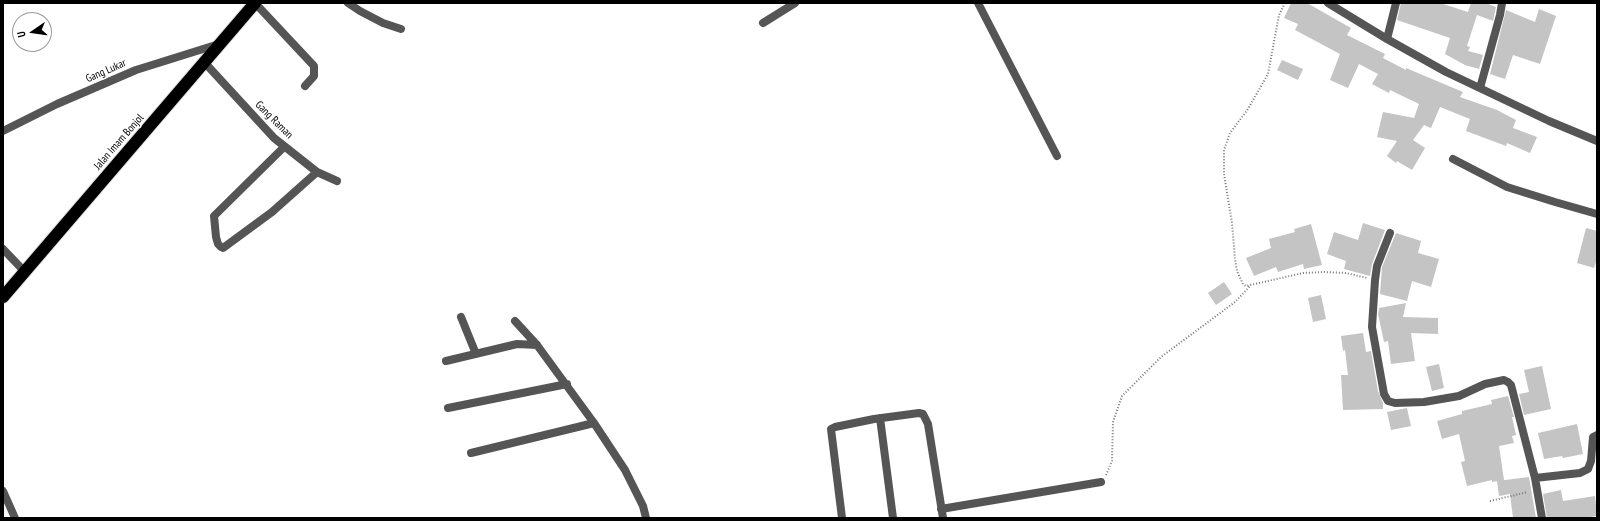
<!DOCTYPE html>
<style>
body{margin:0}
#map{position:relative;width:1600px;height:521px;overflow:hidden;background:#fff;font-family:"PT Sans Narrow",sans-serif}
canvas{display:block}
.frame{position:absolute;inset:0;border:4px solid #000;pointer-events:none}
.north{position:absolute;left:12px;top:12px;width:40px;height:40px;box-sizing:border-box;background:#fff;border:1px solid #999;border-radius:50%;rotate:257deg;font-size:11px;font-weight:700;line-height:16px;text-align:center;color:#000}
.north::after{content:'';display:block;margin:auto;width:14px;height:18px;background:#000;clip-path:polygon(50% 0,100% 100%,50% 72%,0 100%)}
</style>
<div id="map">
<canvas width="1600" height="521"></canvas>
<div class="frame"></div>
<div class="north">U</div>
</div>
<script>
const g = document.querySelector('canvas').getContext('2d');
g.lineJoin = 'round';
function paint(path, color) {
  g.fillStyle = color;
  g.fill(path, 'evenodd');
}
function poly(rows) {
  const path = new Path2D();
  for (const r of rows) {
    path.moveTo(r[0], r[1]);
    for (let i = 2; i < r.length; i += 2) path.lineTo(r[i], r[i + 1]);
  }
  return path;
}
function stroke(path, color, width, dash) {
  g.strokeStyle = color;
  g.lineWidth = width;
  g.lineCap = dash ? 'butt' : 'round';
  g.setLineDash(dash || []);
  g.stroke(path);
}
function write(font, color, halo, rows, align = 'center') {
  g.font = font + ' "PT Sans Narrow",sans-serif';
  g.lineWidth = 3;
  g.setLineDash([]);
  g.textBaseline = 'middle';
  g.strokeStyle = halo;
  g.fillStyle = color;
  for (const [text, x, y, turn = 0] of rows) {
    g.save();
    g.translate(x, y);
    g.rotate((+turn || 0) * Math.PI / 180);
    g.textAlign = isNaN(turn) ? turn : align;
    if (halo) g.strokeText(text, 0, 0);
    g.fillText(text, 0, 0);
    g.restore();
  }
}
const building = poly([
 [1291,3,1307,3,1351,28,1347,35,1385,54,1383,58,1406,70,1406,68,1463,92,1460,97,1497,110,1516,120,1513,128,1537,137,1530,153,1507,143,1506,146,1466,131,1470,119,1440,107,1431,128,1424,125,1413,140,1425,148,1412,170,1397,161,1396,163,1387,156,1397,141,1377,137,1383,112,1414,118,1419,104,1390,90,1389,93,1372,84,1378,74,1359,64,1348,88,1330,80,1340,54,1295,30,1298,24,1284,18],
 [1401,3,1440,3,1468,12,1471,3,1486,3,1496,7,1493,21,1477,15,1467,46,1470,47,1468,51,1483,55,1479,69,1465,65,1445,54,1450,38,1397,20],
 [1539,9,1556,16,1540,64,1513,55,1505,79,1490,74,1506,10,1535,22],
 [1282,60,1303,69,1298,80,1277,70],
 [1363,223,1385,230,1372,264,1370,276,1344,269,1346,261,1327,254,1334,232,1358,240],
 [1311,224,1322,265,1304,269,1303,264,1278,272,1276,267,1254,276,1246,258,1271,248,1269,239,1295,232,1294,229],
 [1586,228,1597,231,1597,259,1594,268,1577,263],
 [1396,233,1421,241,1418,253,1439,259,1431,287,1412,281,1407,301,1380,294,1382,267],
 [1224,282,1232,294,1216,305,1208,293],
 [1321,295,1326,319,1313,322,1308,298],
 [1406,303,1403,317,1438,318,1438,334,1411,333,1415,361,1391,364,1388,341,1384,342,1378,314,1379,308],
 [1363,333,1366,352,1371,351,1378,391,1383,403,1383,409,1343,410,1341,375,1348,375,1345,350,1343,351,1341,336],
 [1439,364,1444,388,1432,391,1426,367],
 [1542,366,1551,409,1524,415,1519,394,1529,392,1524,370],
 [1508,396,1514,417,1512,417,1516,435,1512,436,1514,443,1499,446,1504,480,1492,482,1492,480,1467,486,1461,462,1465,461,1459,434,1442,439,1437,421,1462,414,1462,411,1492,404,1491,400],
 [1407,408,1411,426,1391,430,1387,412],
 [1577,424,1583,454,1563,458,1562,456,1544,459,1538,433],
 [1529,477,1536,518,1513,518,1510,494,1499,496,1497,481],
 [1561,490,1563,501,1595,496,1597,516,1584,518,1547,518,1543,494]
]);
const path = poly([
 [1285,3,1279,15,1268,74,1248,109,1230,133,1224,150,1224,174,1232,223,1235,259,1237,271,1243,284,1246,286,1303,273,1324,272,1346,273,1367,278],
 [1106,475,1112,461,1113,422,1122,396,1161,357,1235,302,1250,286],
 [1490,501,1528,492]
]);
const street = poly([
 [255,3,314,66,314,76,305,86],
 [348,3,360,11,383,23,401,29],
 [978,3,1057,156],
 [1328,3,1387,39,1446,72,1549,121,1597,141],
 [763,23,795,3],
 [1387,39,1396,3],
 [205,63,274,138,317,172,337,181],
 [1480,88,1500,15,1502,3],
 [3,131,57,104,136,70,219,44],
 [284,147,214,216,216,237,218,244,221,247,223,248,272,212,317,172],
 [1453,159,1507,187,1555,202,1597,214],
 [1390,233,1377,266,1375,280,1372,327,1384,394,1388,401,1395,403,1424,402,1459,396,1485,384,1504,380,1508,382,1511,385,1535,478,1542,518],
 [3,249,24,271],
 [461,317,476,354],
 [515,321,537,345,594,423,625,470,643,506,646,518],
 [446,361,517,344,537,345],
 [448,408,567,384],
 [880,418,893,518],
 [471,453,594,423],
 [1535,478,1580,473,1588,469,1591,461,1593,437,1597,435],
 [3,491,15,518],
 [941,509,1101,482],
 [842,518,831,429,835,427,874,419,919,413,923,414,928,424,943,518]
]);
const highway = poly([
 [3,297,255,3]
]);
const streetNames = [
 ["Gang Lukar",106,71,-24],
 ["Gang Raman",274,120,45],
 ["Jalan Imam Bonjol",119,142,-49]
];
paint(building, '#c4c4c4');
stroke(highway, '#dbdbdb', 14);
stroke(path, '#777', 2, [1, 2]);
stroke(street, '#555', 8);
stroke(highway, '#000', 12);
write('11px', '#000', '#fff', streetNames);
</script>
